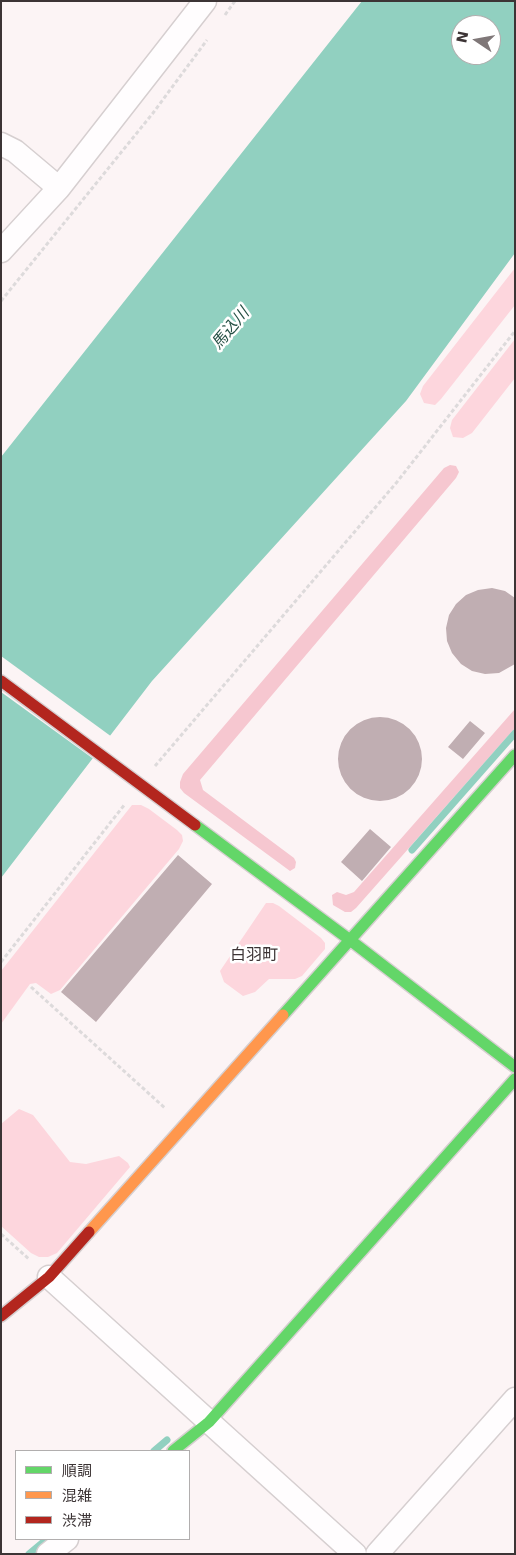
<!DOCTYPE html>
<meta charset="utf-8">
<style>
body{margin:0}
#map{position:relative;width:516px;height:1555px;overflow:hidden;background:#fcf4f5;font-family:"DejaVu Sans","Noto Sans JP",sans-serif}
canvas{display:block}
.frame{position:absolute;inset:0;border:2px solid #3c3435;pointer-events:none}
.legend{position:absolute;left:15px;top:1450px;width:175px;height:90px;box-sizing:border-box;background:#fff;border:1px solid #b1aeae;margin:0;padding:6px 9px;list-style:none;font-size:15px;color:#3c3435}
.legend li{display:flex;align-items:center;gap:10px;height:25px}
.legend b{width:25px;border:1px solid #b1aeae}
.north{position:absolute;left:451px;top:15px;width:50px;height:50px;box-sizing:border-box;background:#fff;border:1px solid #b1aeae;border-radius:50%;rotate:282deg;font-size:14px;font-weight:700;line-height:20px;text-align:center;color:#3c3435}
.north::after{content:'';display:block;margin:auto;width:18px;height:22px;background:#7f7778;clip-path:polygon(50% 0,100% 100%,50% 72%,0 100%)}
</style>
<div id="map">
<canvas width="516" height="1555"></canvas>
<div class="frame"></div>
<ul class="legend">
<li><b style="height:6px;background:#63d668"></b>順調</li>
<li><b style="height:6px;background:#ff974d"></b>混雑</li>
<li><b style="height:6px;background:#b3261e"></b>渋滞</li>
</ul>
<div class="north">N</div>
</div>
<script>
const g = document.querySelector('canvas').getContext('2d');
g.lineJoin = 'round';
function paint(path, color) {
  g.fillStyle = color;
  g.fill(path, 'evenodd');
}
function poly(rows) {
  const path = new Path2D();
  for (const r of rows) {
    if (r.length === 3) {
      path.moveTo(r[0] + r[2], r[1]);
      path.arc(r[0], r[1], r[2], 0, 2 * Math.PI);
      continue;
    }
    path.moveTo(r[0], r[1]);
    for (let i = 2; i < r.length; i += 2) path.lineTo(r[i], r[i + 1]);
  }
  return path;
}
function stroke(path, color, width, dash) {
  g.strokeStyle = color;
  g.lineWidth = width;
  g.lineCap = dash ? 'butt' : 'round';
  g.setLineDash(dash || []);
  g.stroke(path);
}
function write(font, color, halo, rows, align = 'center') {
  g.font = font + ' "DejaVu Sans","Noto Sans JP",sans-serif';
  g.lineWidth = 5;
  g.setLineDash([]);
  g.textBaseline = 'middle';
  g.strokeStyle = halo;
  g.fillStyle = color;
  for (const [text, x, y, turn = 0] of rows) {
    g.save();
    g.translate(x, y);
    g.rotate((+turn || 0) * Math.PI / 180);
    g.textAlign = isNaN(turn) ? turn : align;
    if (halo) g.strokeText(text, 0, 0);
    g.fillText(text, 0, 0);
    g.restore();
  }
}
const green = poly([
 [515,268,515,305,441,399,435,405,424,403,420,394,423,386],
 [515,339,515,378,472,433,463,438,453,437,450,428,452,420],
 [132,805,141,805,149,809,177,830,182,835,183,841,179,849,60,990,51,994,36,983,30,984,1,1024,1,971],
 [266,903,273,903,279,906,321,938,325,943,325,949,302,976,295,979,269,979,255,992,243,996,224,982,220,971],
 [19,1109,33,1115,70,1162,86,1164,119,1156,128,1163,130,1167,57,1253,48,1257,39,1257,31,1253,1,1226,1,1124]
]);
const forest = poly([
 [450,465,456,466,459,472,456,478,200,780,203,790,294,858,296,862,295,868,290,871,184,793,180,788,180,782,183,774,444,468],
 [515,709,515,728,356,908,351,912,345,912,333,905,332,895,337,892,346,895,354,892]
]);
const water = poly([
 [362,1,515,1,515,253,406,401,152,681,1,878,1,457],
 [461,25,491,25,491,55,461,55]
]);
const pier = poly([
 [1,656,112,737,95,760,1,692]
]);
const stream = poly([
 [412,850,515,733],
 [154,1451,167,1440],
 [29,1554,47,1539]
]);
const building = poly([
 [492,588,505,591,515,598,515,664,499,673,485,674,472,671,461,664,452,653,447,641,446,628,449,615,456,604,466,595,478,590],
 [380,759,42],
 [470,721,485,733,463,759,448,747],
 [370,829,391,847,362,881,341,862],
 [178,855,212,884,96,1022,61,992]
]);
const path = poly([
 [225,15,235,1],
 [1,301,153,113,207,40],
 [155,766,397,482,515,331],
 [1,962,125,804],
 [31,987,166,1109],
 [1,1234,30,1260]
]);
const street = poly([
 [1,144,15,151,59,188],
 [1,251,59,188,205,1],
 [49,1277,355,1554],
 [48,1554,67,1539],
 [377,1554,515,1399]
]);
const fast = poly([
 [195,825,350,940,515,1067],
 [283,1015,515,755],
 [173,1451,209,1422,515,1079]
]);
const slow = poly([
 [89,1232,283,1015]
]);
const jam = poly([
 [1,681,195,825],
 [1,1316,49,1277,89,1232]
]);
const waterNames = [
 ["馬込川",231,329,-50]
];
const neighbourhoodNames = [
 ["白羽町",254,956]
];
paint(green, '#fdd6dd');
paint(forest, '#f6c7d0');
paint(water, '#91d0c0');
paint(pier, '#fcf4f5');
stroke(stream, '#91d0c0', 7);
paint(building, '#c0aeb2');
stroke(street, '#d6cfd0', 25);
stroke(fast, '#d6cfd0', 14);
stroke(slow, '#d6cfd0', 14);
stroke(jam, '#d6cfd0', 14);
stroke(path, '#dddadb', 3, [4, 2.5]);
stroke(street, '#fffdfe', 22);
stroke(fast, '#63d668', 11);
stroke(slow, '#ff974d', 11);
stroke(jam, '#b3261e', 11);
write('italic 16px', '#265045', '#fff', waterNames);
write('16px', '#3c3435', '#fff', neighbourhoodNames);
</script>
